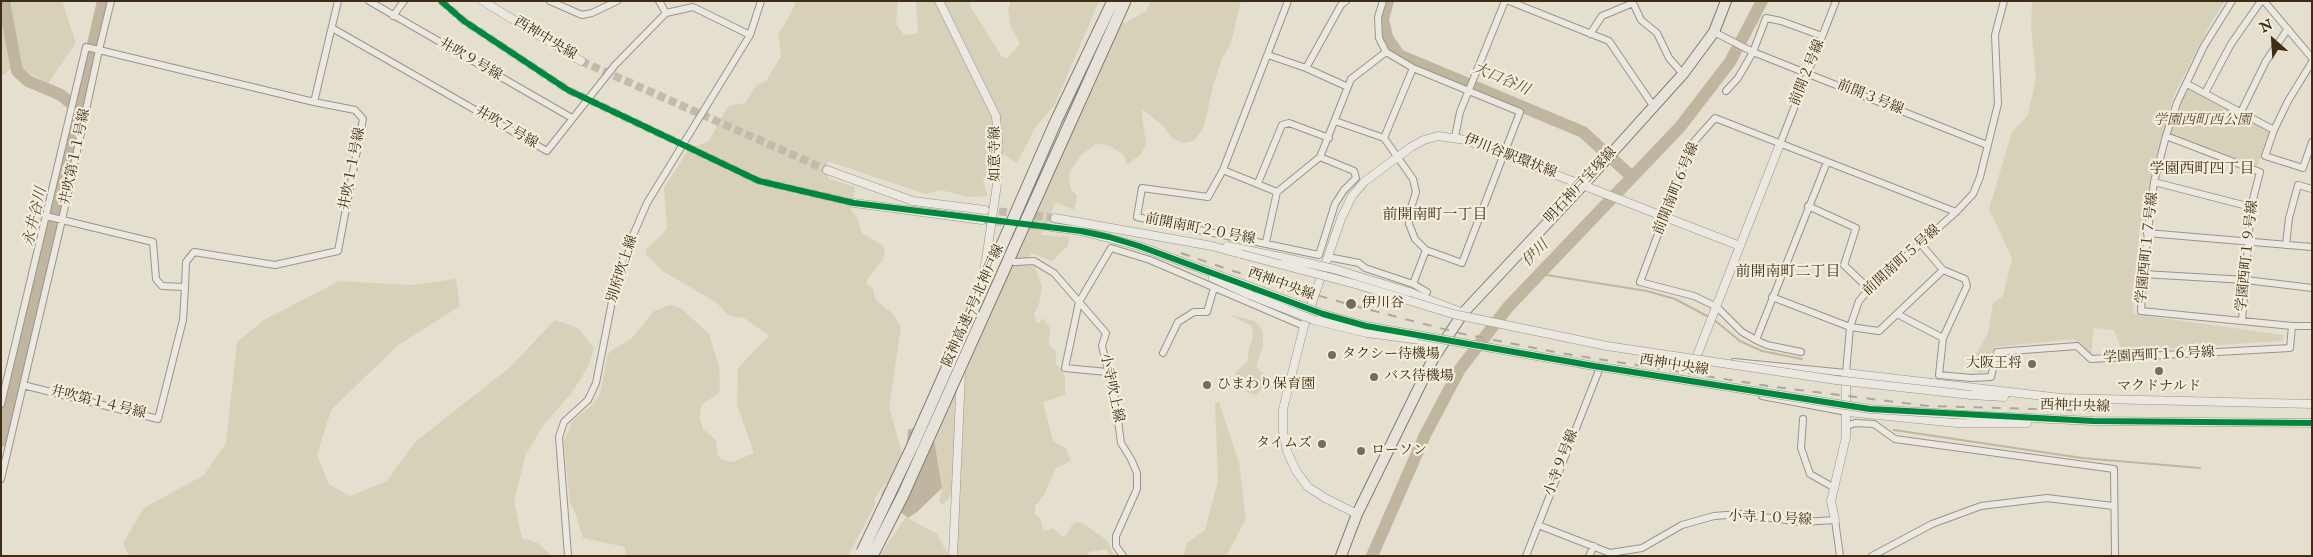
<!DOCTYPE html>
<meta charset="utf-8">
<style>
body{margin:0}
#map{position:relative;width:2313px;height:557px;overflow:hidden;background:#e4dfcf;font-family:"IM FELL English",serif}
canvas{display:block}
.frame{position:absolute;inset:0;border:2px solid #3f2c16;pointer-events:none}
.north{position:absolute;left:2248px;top:15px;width:50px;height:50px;-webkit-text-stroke:4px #f3eddb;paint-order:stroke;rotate:334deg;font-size:14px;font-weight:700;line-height:20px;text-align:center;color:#3f2c16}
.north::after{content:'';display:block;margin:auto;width:18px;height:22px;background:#3f2c16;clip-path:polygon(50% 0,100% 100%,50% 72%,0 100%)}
</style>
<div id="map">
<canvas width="2313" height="557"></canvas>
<div class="frame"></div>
<div class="north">N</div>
</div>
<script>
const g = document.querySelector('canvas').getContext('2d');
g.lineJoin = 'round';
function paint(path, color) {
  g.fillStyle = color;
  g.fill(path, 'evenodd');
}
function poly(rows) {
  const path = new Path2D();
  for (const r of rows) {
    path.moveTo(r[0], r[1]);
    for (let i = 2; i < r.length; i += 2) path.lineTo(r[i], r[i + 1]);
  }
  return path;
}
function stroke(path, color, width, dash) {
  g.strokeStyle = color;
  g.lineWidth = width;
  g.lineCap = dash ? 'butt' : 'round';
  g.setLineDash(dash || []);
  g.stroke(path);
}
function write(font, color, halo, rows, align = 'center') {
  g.font = font + ' "IM FELL English","Noto Serif JP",serif';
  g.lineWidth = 4.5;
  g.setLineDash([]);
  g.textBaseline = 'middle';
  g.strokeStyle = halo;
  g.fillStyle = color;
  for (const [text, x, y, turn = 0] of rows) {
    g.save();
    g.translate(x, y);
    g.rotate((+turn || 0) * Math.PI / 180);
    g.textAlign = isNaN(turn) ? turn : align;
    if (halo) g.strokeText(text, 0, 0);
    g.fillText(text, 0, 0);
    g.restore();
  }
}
const green = poly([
 [9,1,62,1,76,43,48,83,19,67],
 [796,1,898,1,896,24,904,35,918,33,916,1,969,1,971,8,1002,57,1007,58,1020,44,1011,27,1008,9,1011,1,1099,1,1054,106,1035,128,1017,163,1003,154,989,170,983,181,988,196,967,197,941,190,925,194,827,161,828,178,855,187,851,210,857,217,862,233,882,245,885,249,883,260,868,278,866,284,873,288,876,300,893,314,901,328,889,406,902,453,888,483,884,485,875,498,875,505,848,556,625,556,625,547,583,538,575,512,570,503,564,441,573,420,592,405,600,394,608,354,612,350,631,339,654,311,670,305,681,308,709,334,719,367,720,389,718,394,704,403,701,407,700,418,703,429,716,440,718,456,723,460,733,462,754,453,737,405,738,368,769,336,744,318,729,316,717,303,661,270,646,254,647,248,660,237,667,228,664,188,689,149,709,141,728,106,745,103,757,85,766,81,781,56,778,34,788,19],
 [1151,1,1241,1,1231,43,1221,61,1213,86,1204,127,1195,140,1184,143,1173,139,1163,126,1141,108,1146,144,1141,154,1127,165,1123,154,1107,145,1096,144,1082,154,1069,173,1070,188,1077,196,1074,210,1056,202,1041,235,1069,237,1068,246,1052,261,1032,253,1028,259,1034,265,1042,286,1039,304,1034,314,1038,324,1043,318,1050,328,1049,344,1056,352,1056,365,1062,370,1065,378,1065,395,1043,402,1053,441,1066,448,1071,461,1056,468,1044,495,1035,506,1035,514,1040,518,1044,531,1053,528,1063,537,1067,534,1072,525,1077,522,1084,524,1108,541,1114,556,1110,556,1106,549,1089,552,1088,556,959,556,957,550,964,376,1025,235,1122,23,1127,22,1146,11],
 [2032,1,2225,1,2214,17,2174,95,2153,169,2139,235,2133,314,2284,335,2283,341,2122,351,2114,330,2094,328,2091,355,2074,339,1994,347,1986,372,1978,373,1976,354,1988,333,1993,303,2003,296,2012,258,1989,209,2012,132,2028,115,2036,77,2031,26],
 [1,12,12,67,1,77],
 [2191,88,2267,129,2270,134,2257,166,2173,136,2170,131,2186,90],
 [456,279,460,306,397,346,331,410,317,455,329,484,350,496,387,481,415,442,509,368,555,320,578,328,594,348,588,367,570,395,545,423,526,454,514,501,522,538,538,543,552,556,129,556,123,543,144,508,204,475,226,443,237,342,264,320,339,281,412,285],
 [1230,315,1255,321,1263,332,1263,346,1256,366,1263,373,1264,381,1261,390,1255,395,1241,389,1235,373,1247,362,1249,348,1253,337,1252,326],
 [956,392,954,474,950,497,943,505,939,501,942,488,934,443],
 [1219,402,1239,463,1246,519,1226,556,1183,556,1187,543,1205,530,1218,481,1215,403],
 [906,517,937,534,949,556,879,556]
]);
const water = poly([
 [931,422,942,488,917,512,908,518,881,496,885,487,894,485,906,457,908,430]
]);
const stream = poly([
 [1540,274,1647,291,1675,299,1709,317],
 [1713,319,1740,341,1762,351,1802,359],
 [1894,430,2082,458,2200,468]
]);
const river = poly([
 [4,1,17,71,28,81,61,95,78,109],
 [1388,1,1383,19,1387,37,1399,55,1583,132,1631,176],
 [1,441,103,1],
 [1372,556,1425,435,1460,369,1508,307,1680,127,1730,62,1762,1]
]);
const tertiaryTunnel = poly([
 [441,1,464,21,568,90,759,181,854,203],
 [581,61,827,170],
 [987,210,1055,218],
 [982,220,1051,227]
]);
const minor = poly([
 [369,1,572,118],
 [550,1,582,15,592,13,617,1],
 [659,1,666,13],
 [1288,1,1223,170,1208,197,1142,188,1137,217,1319,255,1335,204,1344,190,1356,178,1354,171,1320,157],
 [1383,1,1378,17,1379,38,1386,52,1413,68],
 [1509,1,1609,41,1654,107],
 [2232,1,2204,46,2177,103,2166,136,2154,182,2143,274,2141,311,2292,326,2312,326],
 [2264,1,2312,58],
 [393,16,404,1],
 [332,28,547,151,615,65,666,13,693,7,750,35],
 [1714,32,1753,52,1987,145],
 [1590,34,1602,16,1633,3,1641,20,1657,33,1669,58,1683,74],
 [1268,55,1306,68,1348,87],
 [2312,62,2288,101,2274,130,2265,156,2303,168,2312,142],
 [1306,68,1341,5,1346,1],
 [2187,84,2274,130],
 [1726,91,1738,78,1753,52,1766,18,1781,21,1822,36],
 [2205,93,2231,44,2261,1],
 [2241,112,2266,61,2287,30],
 [1335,121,1384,138,1413,179,1416,192,1410,211,1409,224,1415,239,1426,250,1462,263,1520,112,1413,68,1384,138],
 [2166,136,2260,172,2251,207,2242,321],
 [1455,137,1460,112,1505,1],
 [1780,144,1836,1],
 [1223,170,1277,192],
 [2154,182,2251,207],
 [1258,183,1282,125,1289,123,1329,138],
 [1808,206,1856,228,1844,265,1869,289],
 [46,216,153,242,156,279,162,286,185,287,186,262,194,252,275,265,338,251,363,119,355,110,314,102,338,1],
 [2147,233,2312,247],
 [1266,242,1277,192,1320,157,1351,79,1386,52],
 [1920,243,1943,270,1965,279,1967,286,1943,338,1939,375,1971,378,1991,377,1997,352,2077,346,2091,359,2290,348,2292,326],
 [2286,245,2289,218,2298,185,2312,189],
 [1328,257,1359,263,1365,268,1413,284,1426,250],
 [1015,262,1034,261,1054,273,1106,333,1102,346,1115,398,1121,443,1131,459,1137,473,1137,489,1116,536,1116,546,1123,556],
 [2143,274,2246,280,2312,288],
 [1413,284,1427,292],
 [1772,297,1850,327,1879,331,1943,270],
 [1897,314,1943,338],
 [1756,340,1827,162],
 [1801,352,1767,345,1756,340,1742,332,1717,307,1694,296,1640,282,1692,144,1715,118,1956,212],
 [1163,353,1178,322,1194,312,1207,312,1214,288],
 [1734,362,1846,373,1850,327,1859,301,1869,289,1956,212,1973,194,1980,177,1998,104,1995,35,2004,1],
 [1107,372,1065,368,1079,302,1111,248,1150,260,1304,326],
 [23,385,158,419,183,320,185,287],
 [1762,396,1847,412],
 [1,404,86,47,99,50,111,1],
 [1803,419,1801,448,1810,474,1833,487],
 [1847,426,1855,423,1874,424,1895,439,2114,469,2115,556],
 [1,479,62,220,99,50,314,102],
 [1538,525,1610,553,1642,548,1682,525,1714,516,1740,514,1802,522,1835,520,1840,556],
 [568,556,559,437,564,422,588,400,596,383,615,286,624,256,647,203,750,35,761,1],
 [1526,556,1599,370],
 [1589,556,1594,546],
 [1872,556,1932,524,1981,506,2047,498,2113,506]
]);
const tertiary = poly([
 [483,1,581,61],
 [939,1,996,116,998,139,997,184,986,260,981,284],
 [827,170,913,201,985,210],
 [854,203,982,220],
 [1055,218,1212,246,1241,254],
 [1051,227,1081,231,1139,246,1259,290],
 [1227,246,1285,258],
 [1213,278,1250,295],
 [1409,292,1463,313],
 [1413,339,1442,343],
 [1696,358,1780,144],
 [1971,395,2004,397],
 [2058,398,2312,404],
 [1847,412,1957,423,2027,423],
 [1967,415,2093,421,2312,423],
 [1357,514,1325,498,1308,487,1296,471,1287,451,1283,431,1283,409,1304,326,1341,219,1352,196,1364,182,1411,147,1424,140,1438,136,1466,140,1740,246],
 [1835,520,1831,501,1846,437,1846,373,2061,398],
 [953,556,961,373]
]);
const primary = poly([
 [1341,556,1357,514,1433,359,1463,313,1583,185,1683,74,1714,32,1726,1]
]);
const motorway = poly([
 [998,254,1056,121,1113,1],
 [981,321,1125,1]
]);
const rail = poly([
 [1181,253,1233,271,1351,305,1459,333,1560,353,1775,387,1928,406,2102,411]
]);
const tertiaryBridge = poly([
 [1241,254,1355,284,1453,314,1607,346,1836,380,1971,395],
 [1285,258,1334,269,1409,292],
 [1259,290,1323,314,1366,326,1594,366,1870,409,1967,415],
 [1250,295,1314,320,1367,333,1413,339]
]);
const motorwayBridge = poly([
 [862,552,912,447,998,254],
 [872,556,903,495,981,321]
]);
const cycleway = poly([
 [441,1,464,21,568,90,759,181,854,203,1081,231,1109,237,1139,246,1323,314,1366,326,1594,366,1870,409,2093,421,2312,423]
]);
const markers = [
 [1351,304,6,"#796b57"],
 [1332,355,5,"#796b57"],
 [2032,364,5,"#796b57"],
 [2159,371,5,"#796b57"],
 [1374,377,5,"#796b57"],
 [1207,385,5,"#796b57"],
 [1322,444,5,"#796b57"],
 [1361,451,5,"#796b57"]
];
const streetNames = [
 ["西神中央線",545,39,31],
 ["井吹９号線",470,60,30],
 ["前開２号線",1808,73,-68],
 ["前開３号線",1870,98,22],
 ["井吹７号線",506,128,30],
 ["如意寺線",996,154,-90],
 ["井吹第１１号線",76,157,-78],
 ["伊川谷駅環状線",1510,157,21],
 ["井吹１１号線",353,169,-79],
 ["明石神戸宝塚線",1581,186,-47],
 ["前開南町６号線",1677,189,-68],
 ["前開南町２０号線",1200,230,11],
 ["学園西町１７号線",2148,248,-84],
 ["学園西町１９号線",2248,256,-84],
 ["前開南町５号線",1902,261,-42],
 ["別府吹上線",623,269,-72],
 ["西神中央線",1281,285,20],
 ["阪神高速7号北神戸線",974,306,-66],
 ["学園西町１６号線",2159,356,-3],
 ["西神中央線",1674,366,9],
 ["小寺吹上線",1111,388,78],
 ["井吹第１４号線",98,403,14],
 ["西神中央線",2075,407,2],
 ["小寺９号線",1562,463,-69],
 ["小寺１０号線",1770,519,3]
];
const parkNames = [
 ["学園西町西公園",2202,121]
];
const poiNames = [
 ["伊川谷",1362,304],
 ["タクシー待機場",1342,355],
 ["大阪王将",2022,364,"right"],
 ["バス待機場",1384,377],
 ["ひまわり保育園",1217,385],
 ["マクドナルド",2159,387,"center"],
 ["タイムズ",1312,444,"right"],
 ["ローソン",1371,451]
];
const waterNames = [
 ["大口谷川",1501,80,23],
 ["永井谷川",36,217,-77],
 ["伊川",1536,254,-46]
];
const neighbourhoodNames = [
 ["学園西町四丁目",2202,170],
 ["前開南町一丁目",1435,216],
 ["前開南町二丁目",1788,273]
];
paint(green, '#d8d1ba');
paint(water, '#c0b69f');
stroke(stream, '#c0b69f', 2);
stroke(river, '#c0b69f', 12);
stroke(tertiaryTunnel, '#c3bbaa', 8, [8, 4]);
stroke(minor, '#9a9489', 8);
stroke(tertiary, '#9a9489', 9);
stroke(primary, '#827c70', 12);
stroke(motorway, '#827c70', 13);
stroke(minor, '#eae8e0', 6);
stroke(tertiary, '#eae8e0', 8);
stroke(primary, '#e7e3da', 10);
stroke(motorway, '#e7e3da', 11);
stroke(rail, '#aba79f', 2, [9, 9]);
stroke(tertiaryBridge, '#9a9489', 9, []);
stroke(motorwayBridge, '#827c70', 13, []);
stroke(tertiaryBridge, '#eae8e0', 8);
stroke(motorwayBridge, '#e7e3da', 11);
stroke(cycleway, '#00873e', 6);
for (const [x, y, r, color] of markers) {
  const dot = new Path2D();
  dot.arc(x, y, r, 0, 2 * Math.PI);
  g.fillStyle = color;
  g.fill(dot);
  stroke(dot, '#f3eddb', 2);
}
write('14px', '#3f2c16', '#f3eddb', streetNames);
write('italic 14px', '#5c4b33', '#f3eddb', parkNames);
write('14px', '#3f2c16', '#f3eddb', poiNames, 'left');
write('italic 15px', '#615039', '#f3eddb', waterNames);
write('15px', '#3f2c16', '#f3eddb', neighbourhoodNames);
</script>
